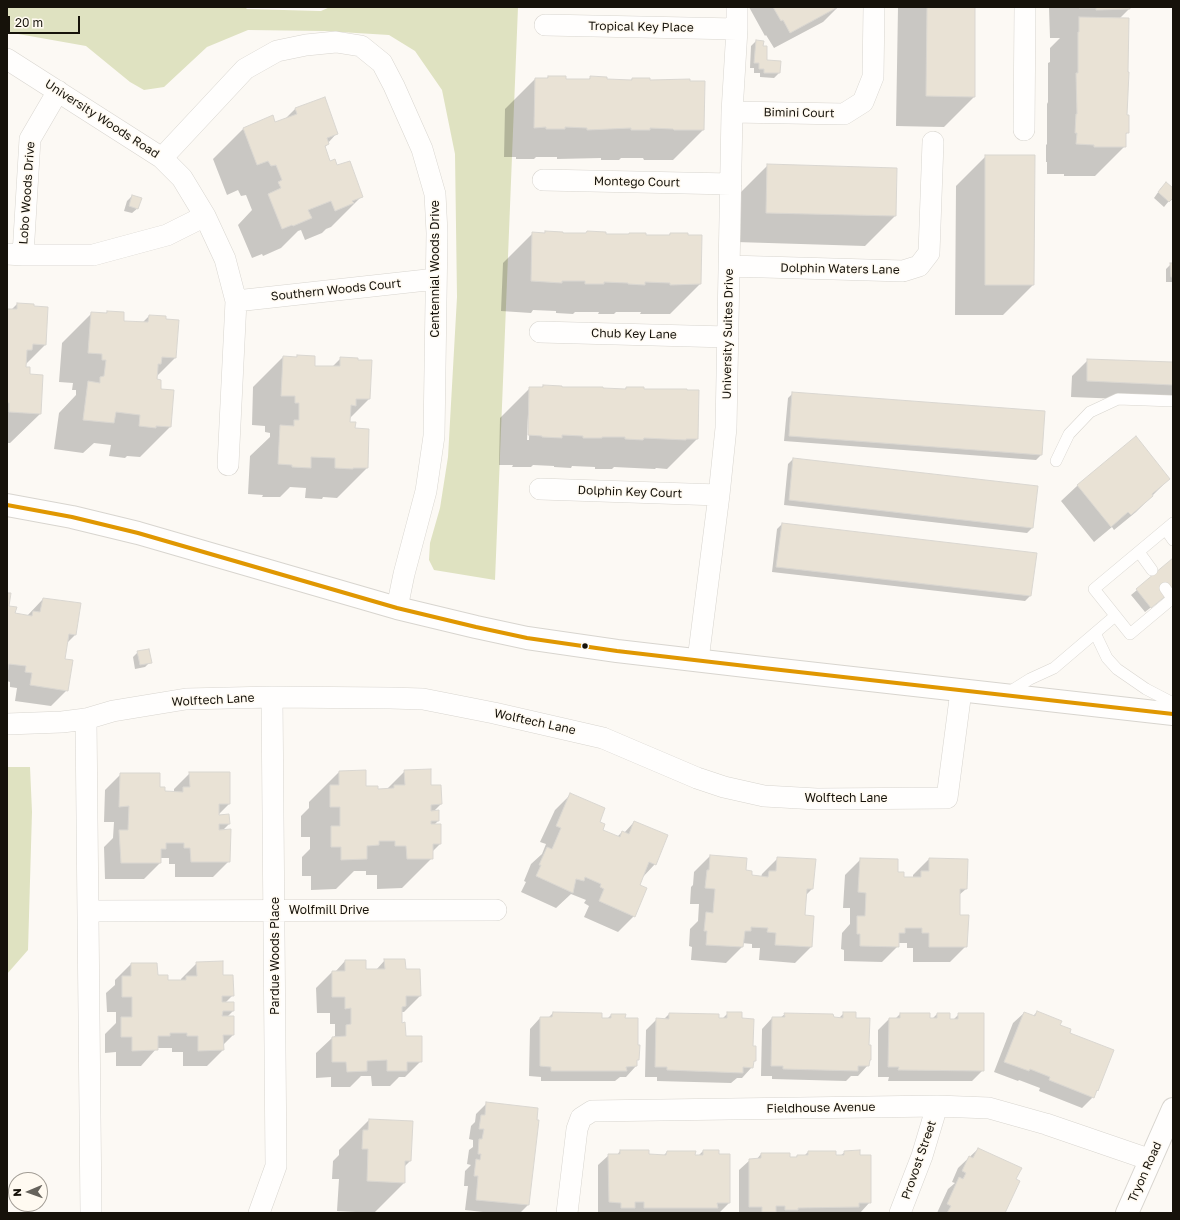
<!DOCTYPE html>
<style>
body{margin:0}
#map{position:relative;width:1180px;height:1220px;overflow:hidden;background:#fcf9f4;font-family:"Golos Text",sans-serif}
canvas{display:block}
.frame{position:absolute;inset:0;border:8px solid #16120a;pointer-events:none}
.north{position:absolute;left:8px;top:1172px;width:40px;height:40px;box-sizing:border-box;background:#fffaf1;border:1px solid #a29d95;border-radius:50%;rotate:268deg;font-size:11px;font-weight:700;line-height:16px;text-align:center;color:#16120a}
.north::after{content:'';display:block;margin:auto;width:14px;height:18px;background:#66635c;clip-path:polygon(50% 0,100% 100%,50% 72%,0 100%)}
.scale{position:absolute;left:8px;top:16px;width:72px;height:18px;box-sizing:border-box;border:2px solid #16120a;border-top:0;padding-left:5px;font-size:12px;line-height:14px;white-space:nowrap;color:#16120a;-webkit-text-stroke:3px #fffaf1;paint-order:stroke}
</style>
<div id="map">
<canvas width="1180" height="1220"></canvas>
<div class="frame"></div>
<div class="north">N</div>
<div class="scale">20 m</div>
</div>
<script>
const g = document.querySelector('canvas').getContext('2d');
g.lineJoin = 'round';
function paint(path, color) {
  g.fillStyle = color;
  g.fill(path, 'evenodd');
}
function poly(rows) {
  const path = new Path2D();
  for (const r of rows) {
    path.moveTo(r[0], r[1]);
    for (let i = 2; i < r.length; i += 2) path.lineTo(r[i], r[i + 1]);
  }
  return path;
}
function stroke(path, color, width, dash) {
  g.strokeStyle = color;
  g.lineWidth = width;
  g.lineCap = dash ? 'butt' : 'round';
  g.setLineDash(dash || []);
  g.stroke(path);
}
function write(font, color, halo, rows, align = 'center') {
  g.font = font + ' "Golos Text",sans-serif';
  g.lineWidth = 3;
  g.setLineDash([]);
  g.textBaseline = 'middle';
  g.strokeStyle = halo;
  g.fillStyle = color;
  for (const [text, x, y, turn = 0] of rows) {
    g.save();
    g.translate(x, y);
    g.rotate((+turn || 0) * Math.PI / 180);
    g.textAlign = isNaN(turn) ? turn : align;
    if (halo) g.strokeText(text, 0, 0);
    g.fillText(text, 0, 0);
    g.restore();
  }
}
const green = poly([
 [7,7,248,7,246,9,321,11,330,7,518,7,495,580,434,570,429,560,430,543,440,508,448,457,457,297,455,154,442,90,415,51,389,35,324,31,248,30,207,47,164,87,144,90,130,82,86,46,7,32],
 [7,767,30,767,32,812,28,950,7,974]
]);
const shadow = poly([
 [749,7,838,7,823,22,774,48,766,35,765,36],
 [898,7,974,7,974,97,944,127,896,126],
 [1050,7,1129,7,1129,9,1119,19,1128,132,1125,135,1125,146,1095,176,1064,176,1064,174,1047,174,1047,162,1046,162,1046,145,1047,144,1047,104,1048,102,1048,63,1050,62,1050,48,1060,38,1050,38,1049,8],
 [756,41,762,47,766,61,779,73,774,78,760,77,760,73,754,73,754,68,750,68,751,46],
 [548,77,565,77,565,80,588,80,591,77,606,80,630,81,632,79,703,130,673,160,644,160,643,158,621,158,619,160,601,160,601,158,557,159,557,157,536,157,534,159,516,159,516,157,504,157,505,109,535,79,546,79],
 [295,109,337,133,328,143,328,144,324,148,329,163,337,166,361,197,331,227,326,229,322,233,305,240,301,230,298,231,281,248,263,256,262,254,252,258,238,225,252,210,246,195,241,196,238,190,227,195,213,159,243,129,272,117,275,123,285,119],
 [986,156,1033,285,1003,315,955,315,956,186],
 [768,165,896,169,895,216,865,246,736,242,738,195],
 [1161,188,1173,189,1173,196,1164,207,1154,198],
 [132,196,138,208,132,213,124,211,127,201],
 [545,232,562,234,627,235,629,234,645,234,645,236,668,236,670,234,700,284,670,314,640,314,641,312,616,312,614,314,598,314,599,312,575,312,573,314,556,313,556,311,533,310,531,313,501,311,503,263,533,233,544,234],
 [1171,264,1173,264,1173,282,1166,282,1166,269],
 [17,304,45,345,25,365,40,414,10,443,7,443,7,310,11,310],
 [107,312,123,322,142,323,149,316,165,319,178,321,175,358,156,377,170,427,140,457,127,456,125,458,109,456,111,445,94,443,83,453,54,449,59,413,76,395,76,390,72,390,73,383,59,382,62,343,92,313,105,314],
 [297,356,314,367,332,367,341,358,357,361,371,361,369,399,349,419,349,423,354,429,367,468,337,498,323,497,322,499,305,498,306,488,290,487,280,497,262,497,263,495,248,494,250,456,270,437,270,433,265,432,265,426,252,425,253,387,283,357,296,358],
 [1088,360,1173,363,1173,401,1071,397,1072,376],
 [543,386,561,388,624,390,626,388,644,390,697,439,667,469,656,468,655,469,614,467,612,469,595,469,595,467,572,466,571,468,554,467,554,466,533,465,531,467,512,467,513,465,499,465,500,418,530,388,541,388],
 [528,415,530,415,529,440,527,440],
 [793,393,1041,455,1036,460,784,441,788,398],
 [1136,438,1169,479,1136,512,1114,530,1112,527,1094,542,1061,501,1077,486],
 [793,459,1032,528,1027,533,784,505,788,464],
 [782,524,1030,596,1025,601,772,572,777,529],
 [1173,560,1173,590,1145,612,1131,595],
 [7,594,8,607,14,614,27,616,43,599,75,635,67,643,64,660,67,690,51,706,15,701,17,688,10,687,10,682,7,681],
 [138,652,150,662,145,667,135,669,133,657],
 [405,771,430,787,441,804,433,812,438,821,434,825,440,844,432,852,432,858,402,888,377,889,377,875,366,875,366,871,354,871,336,889,311,890,311,876,302,876,302,857,310,849,310,837,301,837,301,816,309,808,309,802,339,772,365,787,377,790,386,790],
 [190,773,229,804,217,816,229,824,222,831,229,861,213,877,175,877,175,864,169,864,169,858,160,858,160,863,144,879,105,879,104,847,113,838,114,822,104,822,105,790,121,774,159,788,164,792,174,792,174,789],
 [570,795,598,822,602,830,617,837,622,832,624,833,634,822,655,864,642,878,638,885,634,916,618,932,584,917,589,906,584,903,586,900,571,894,556,908,521,892,526,882,524,881,531,864,542,854,546,844,540,842,555,810],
 [710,856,745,871,751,876,761,877,762,874,778,858,812,889,805,896,804,916,813,917,811,947,795,963,759,960,760,948,752,948,752,944,742,943,742,947,726,963,691,960,692,947,689,946,690,929,698,921,699,904,690,904,691,887,693,885,694,872],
 [861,859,897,873,903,878,913,878,913,875,929,859,966,889,959,895,959,916,966,946,950,962,913,962,913,948,907,948,907,943,898,943,898,946,882,962,844,961,844,950,841,949,842,933,850,924,850,908,843,908,845,875],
 [385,960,405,970,420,996,404,1012,401,1012,401,1024,405,1037,421,1061,405,1077,399,1077,390,1086,372,1086,371,1076,361,1076,350,1087,331,1087,331,1077,316,1078,316,1053,332,1038,335,1036,335,1024,330,1024,330,1013,317,1013,316,988,332,972,335,972,345,961,365,970,376,970],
 [197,963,222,976,233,995,225,1003,233,1011,227,1017,233,1035,223,1045,223,1050,207,1066,183,1066,183,1052,172,1052,172,1048,157,1048,141,1066,116,1066,116,1052,105,1053,105,1034,116,1023,116,1012,107,1012,106,993,115,985,115,980,131,964,157,964,157,976,167,981,181,981,181,979],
 [1037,1012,1059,1026,1069,1033,1098,1090,1094,1093,1093,1097,1082,1108,1039,1091,1040,1088,1019,1080,1018,1081,994,1072,1013,1023,1024,1013,1033,1016],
 [553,1013,601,1019,607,1019,611,1015,624,1019,638,1059,636,1061,636,1066,626,1077,620,1077,615,1081,541,1081,541,1077,529,1076,530,1029,540,1018,548,1018],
 [728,1013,741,1019,752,1047,755,1061,752,1063,752,1067,742,1078,737,1078,731,1083,657,1081,657,1077,645,1077,646,1030,657,1019,664,1019,669,1014,722,1019],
 [844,1013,855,1019,868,1065,858,1076,851,1076,846,1081,772,1079,772,1076,761,1076,762,1029,772,1018,780,1018,785,1014,838,1019],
 [900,1014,932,1019,937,1014,949,1020,953,1020,959,1014,983,1070,972,1081,888,1081,889,1077,878,1077,878,1030,889,1019,895,1019],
 [487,1103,528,1205,520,1213,492,1213,465,1210,468,1186,464,1186,465,1171,471,1165,467,1164,469,1150,473,1147,473,1140,469,1139,471,1126,475,1122,476,1114],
 [369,1120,412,1122,410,1161,404,1167,404,1183,374,1213,337,1211,339,1179,332,1179,333,1161,339,1155,339,1150],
 [978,1149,1015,1180,1004,1213,937,1213,948,1189,955,1183,952,1182,958,1168],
 [620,1151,663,1156,667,1152,698,1156,703,1151,718,1155,729,1203,719,1213,598,1213,598,1165,609,1155,617,1155],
 [808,1152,840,1156,845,1152,870,1202,860,1213,739,1213,739,1170,750,1160,756,1160,761,1154,795,1158,797,1156,804,1156]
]);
const building = poly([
 [773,7,838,7,790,33,783,20,781,21,773,7],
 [927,7,975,7,975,97,926,96,927,7],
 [1079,7,1130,7,1130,9,1096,10,1096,8,1079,8,1079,7],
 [1079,17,1129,18,1128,72,1129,72,1127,115,1129,115,1129,133,1126,133,1126,147,1094,147,1094,145,1076,144,1077,133,1075,133,1076,114,1077,114,1076,73,1078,73,1078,32,1079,32,1079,17],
 [756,40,764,41,763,46,767,46,767,60,781,61,780,73,764,73,764,69,759,69,759,63,754,63,756,40],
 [548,76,566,76,566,79,590,79,590,76,607,77,607,79,632,80,632,78,650,78,650,80,690,79,690,81,705,81,704,130,674,130,673,129,650,128,650,130,631,130,631,128,587,130,587,128,565,127,565,129,546,129,546,127,534,128,535,78,548,78,548,76],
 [325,97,338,134,327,138,329,144,325,146,330,161,335,159,337,165,350,161,363,197,352,201,354,203,335,211,331,201,308,210,312,218,293,226,292,225,282,229,268,194,281,188,278,182,282,180,276,165,271,166,268,161,257,165,243,128,273,115,275,122,297,114,295,108,325,97],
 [985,155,1035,155,1034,285,985,285,985,155],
 [767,164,897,168,896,216,766,213,767,164],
 [1166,182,1173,188,1173,198,1169,202,1158,192,1166,182],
 [132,195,142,198,138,209,129,206,132,195],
 [545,231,563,232,563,233,586,233,587,231,606,232,606,234,629,234,629,233,646,233,646,235,670,235,670,233,688,233,688,235,702,235,701,284,670,285,670,283,645,282,645,285,628,284,628,283,604,282,604,284,585,284,585,281,562,281,562,283,531,281,532,232,545,233,545,231],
 [1170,263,1173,263,1173,277,1171,277,1170,263],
 [17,303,34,304,34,306,48,307,46,345,33,344,32,350,27,350,26,367,30,367,30,374,43,375,41,414,9,412,9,403,7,403,7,309,17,309,17,303],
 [107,311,124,312,124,321,148,322,149,315,166,316,166,319,179,320,176,358,162,357,161,364,158,364,158,367,157,379,161,380,161,389,174,390,171,427,156,426,156,428,139,426,140,415,116,412,114,423,83,420,88,381,100,383,100,377,104,376,106,360,102,360,102,354,88,353,91,312,107,313,107,311],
 [297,355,315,356,315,366,340,366,340,357,358,358,358,360,372,360,370,399,356,399,356,406,351,405,350,422,356,422,355,428,369,429,368,468,353,468,353,469,335,468,335,458,311,457,311,468,292,467,292,465,278,464,280,425,294,426,294,420,299,420,299,403,295,403,295,396,281,396,283,356,297,357,297,355],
 [1087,359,1173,362,1173,385,1087,381,1087,359],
 [543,385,562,386,562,387,603,387,603,388,626,389,626,387,644,387,644,389,687,389,687,390,699,390,698,439,686,439,686,440,644,438,643,440,625,439,625,437,602,437,602,438,583,438,583,436,562,435,562,438,542,437,542,436,528,435,529,387,543,387,543,385],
 [792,392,1045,411,1042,455,789,436,792,392],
 [1136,436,1170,479,1152,494,1153,496,1131,515,1128,512,1111,527,1077,485,1136,436],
 [793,458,1038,486,1033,528,789,500,793,458],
 [782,523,1037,553,1031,596,776,567,782,523],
 [1173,558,1173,590,1151,608,1136,589,1173,558],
 [7,593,11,593,9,606,17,607,15,613,32,616,33,611,40,612,43,598,81,603,76,635,69,634,65,659,73,660,68,691,30,685,32,673,25,672,26,666,9,664,8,670,7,670,7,593],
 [149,649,152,663,140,665,137,651,149,649],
 [431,769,431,785,441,785,442,804,431,805,431,811,439,810,439,821,431,821,431,824,441,824,441,844,433,844,433,859,407,859,406,846,395,846,395,841,379,841,379,845,367,846,367,859,341,860,341,847,331,847,331,826,340,826,340,807,330,807,330,785,339,785,339,771,366,770,366,786,378,786,378,789,394,788,394,785,405,785,404,770,431,769],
 [189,772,230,772,230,804,219,804,219,815,229,814,230,824,219,824,219,830,231,829,230,862,191,862,190,848,184,848,184,843,166,843,166,849,161,849,161,863,121,863,119,830,128,830,129,806,119,807,120,773,160,773,160,787,165,787,165,791,183,792,183,787,190,787,189,772],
 [570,793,605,808,600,822,605,824,603,830,620,837,622,831,629,834,634,821,668,835,656,865,649,862,640,885,647,888,635,917,599,901,604,889,600,887,601,884,585,877,584,881,576,879,573,893,536,876,541,865,539,865,547,847,552,849,561,828,556,826,570,793],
 [710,855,747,858,746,870,752,871,752,875,768,877,769,871,776,871,777,857,816,859,813,889,807,889,805,915,814,916,812,947,775,945,776,933,767,932,768,928,751,927,751,931,745,931,743,947,706,945,707,931,704,931,706,912,713,913,715,889,705,888,707,870,709,870,710,855],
 [860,858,898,859,898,872,904,872,904,877,921,877,921,871,929,871,929,858,968,859,967,889,960,889,960,915,969,915,967,947,929,947,929,933,922,933,922,928,905,928,905,933,899,933,899,947,860,946,860,934,857,934,857,916,865,916,866,893,858,892,860,858],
 [384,959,405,959,406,969,420,969,421,996,406,996,406,1006,402,1007,402,1023,405,1022,406,1036,422,1036,422,1062,407,1062,407,1071,387,1071,387,1060,367,1061,367,1071,347,1072,346,1062,332,1062,332,1037,346,1036,346,1025,351,1024,351,1008,345,1009,345,997,332,997,332,971,345,971,345,960,366,960,366,969,385,969,384,959],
 [223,961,223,975,233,975,234,996,222,996,222,1002,234,1002,234,1011,223,1011,222,1016,234,1016,234,1035,223,1035,224,1050,198,1051,198,1036,187,1036,187,1033,170,1033,170,1036,158,1036,158,1050,132,1051,132,1037,121,1037,121,1017,132,1017,132,997,122,997,122,976,131,976,131,963,157,963,158,975,168,975,168,980,186,980,186,976,197,976,196,962,223,961],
 [1037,1011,1062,1021,1060,1025,1071,1029,1070,1033,1114,1050,1098,1091,1097,1090,1094,1098,1049,1080,1050,1077,1030,1069,1029,1071,1004,1062,1024,1012,1035,1016,1037,1011],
 [553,1012,602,1013,602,1018,611,1018,611,1014,626,1014,625,1018,638,1018,638,1045,640,1045,639,1060,637,1060,637,1066,626,1067,627,1071,551,1071,551,1067,540,1066,540,1017,552,1017,553,1012],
 [727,1012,742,1012,742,1018,754,1019,753,1046,756,1046,756,1061,754,1061,753,1068,743,1067,743,1073,667,1070,667,1067,655,1067,656,1018,669,1019,669,1013,719,1014,719,1018,727,1018,727,1012],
 [843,1012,856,1012,856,1018,870,1018,869,1045,871,1045,871,1060,870,1060,869,1066,858,1066,858,1071,783,1069,783,1066,771,1066,772,1017,785,1017,784,1013,833,1014,834,1017,843,1018,843,1012],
 [900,1013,930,1013,930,1018,937,1018,937,1013,950,1013,950,1019,958,1019,958,1013,984,1013,984,1071,898,1070,899,1067,888,1067,889,1018,900,1018,900,1013],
 [486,1102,538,1108,537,1120,539,1120,529,1205,476,1200,478,1176,474,1176,476,1159,480,1160,481,1154,478,1154,479,1139,482,1139,484,1129,479,1129,481,1115,485,1115,486,1102],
 [369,1119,413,1121,411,1161,405,1161,405,1183,367,1181,368,1149,362,1149,363,1130,368,1130,369,1119],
 [978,1148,1022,1168,1016,1179,1020,1181,1005,1213,947,1213,951,1206,947,1204,959,1177,963,1179,966,1173,962,1171,969,1156,973,1158,978,1148],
 [620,1150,649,1150,649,1154,666,1155,667,1151,696,1151,695,1155,703,1155,703,1150,719,1150,719,1154,730,1154,730,1203,717,1203,718,1208,644,1208,644,1202,635,1202,635,1208,621,1208,621,1203,609,1202,608,1154,620,1154,620,1150],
 [860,1150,860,1155,871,1155,871,1203,859,1203,859,1207,798,1208,798,1210,785,1210,785,1206,776,1206,776,1212,762,1212,762,1207,749,1207,749,1159,761,1158,761,1153,790,1153,790,1157,797,1157,797,1155,808,1155,808,1151,836,1151,836,1155,844,1155,844,1151,860,1150]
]);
const lane = poly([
 [1056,461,1069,434,1090,412,1118,399,1173,401],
 [1173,523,1094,589,1130,634,1173,598],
 [1166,530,1173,540],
 [1139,552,1152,570],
 [1165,588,1172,598],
 [1095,633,1107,658,1117,669,1146,689,1173,703],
 [1006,694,1030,679,1054,668,1115,616]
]);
const street = poly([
 [545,25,737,29],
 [7,59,162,158,182,178,205,216,225,259,236,301,228,465],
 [732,112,844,114,863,102,873,77,874,7],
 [1024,130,1025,7],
 [162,158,245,69,277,51,306,45,336,42,361,46,382,63,394,86,422,149,435,194,437,233,434,436,426,491,404,574,397,608],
 [543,180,731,184],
 [7,254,23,255,93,255,167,235,205,216],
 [23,255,30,139,58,91],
 [729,266,903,271,919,266,929,253,933,142],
 [236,301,436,279],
 [540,332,728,337],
 [540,489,719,495],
 [698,660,719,495,726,428,732,112,737,29,737,7],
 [86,719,91,1213],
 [7,724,62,722,86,719,113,711,186,699,272,697,390,698,423,699,494,713,603,738,697,778,724,787,764,796,817,799,947,798,961,691],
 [89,911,496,910],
 [259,1213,276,1166,272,697],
 [567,1213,577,1129,581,1118,592,1111,937,1106,989,1108,1046,1124,1151,1160],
 [900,1213,922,1156,937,1106]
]);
const secondary = poly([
 [7,505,72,517,138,533,397,608,476,627,527,638,617,651,763,668,1173,714]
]);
const primary = poly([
 [1127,1213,1173,1109]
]);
const bus1 = poly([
 [7,505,72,517,138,533,397,608,476,627,527,638,617,651,763,668,1173,714]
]);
const markers = [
 [585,646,3.5,"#16120a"]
];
const streetNames = [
 ["Tropical Key Place",641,27,1],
 ["Bimini Court",799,113,1],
 ["University Woods Road",102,119,33],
 ["Montego Court",637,182,1],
 ["Lobo Woods Drive",27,193,-86],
 ["Centennial Woods Drive",435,269,-90],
 ["Dolphin Waters Lane",840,269,1],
 ["Southern Woods Court",336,290,-6],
 ["Chub Key Lane",634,334,1],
 ["University Suites Drive",728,334,-89],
 ["Dolphin Key Court",630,492,2],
 ["Wolftech Lane",213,700,-3],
 ["Wolftech Lane",535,722,12],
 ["Wolftech Lane",846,798],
 ["Wolfmill Drive",329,910],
 ["Pardue Woods Place",275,956,-90],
 ["Fieldhouse Avenue",821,1108,-1],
 ["Provost Street",919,1160,-71],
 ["Tryon Road",1145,1172,-66]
];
paint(green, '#dfe2c1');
paint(shadow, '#0003');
paint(building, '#e9e2d5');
stroke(building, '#dad7d1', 1);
stroke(lane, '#d8d5cf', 12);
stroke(street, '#d8d5cf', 22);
stroke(secondary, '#d8d5cf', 24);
stroke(primary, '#d8d5cf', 24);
stroke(lane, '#fffefd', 11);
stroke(street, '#fffefd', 21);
stroke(secondary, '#fffefd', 22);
stroke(primary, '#fffefd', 22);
stroke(bus1, '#e09701', 4);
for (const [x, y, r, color] of markers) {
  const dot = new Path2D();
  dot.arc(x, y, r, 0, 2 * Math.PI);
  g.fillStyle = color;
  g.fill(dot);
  stroke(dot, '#fffaf1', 1.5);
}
write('12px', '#16120a', '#fffaf1', streetNames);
</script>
